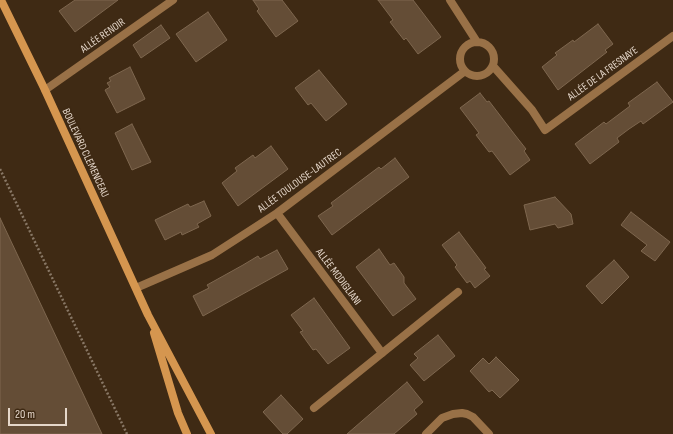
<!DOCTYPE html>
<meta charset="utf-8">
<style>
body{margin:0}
#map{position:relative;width:673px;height:434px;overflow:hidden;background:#3f2a14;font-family:"Sofia Sans Condensed",sans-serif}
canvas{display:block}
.scale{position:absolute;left:8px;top:408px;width:59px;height:18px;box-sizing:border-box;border:2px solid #e5d7ca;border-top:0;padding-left:5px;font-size:12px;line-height:14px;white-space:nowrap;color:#e5d7ca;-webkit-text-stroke:3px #3f2a14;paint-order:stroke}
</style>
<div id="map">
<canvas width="673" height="434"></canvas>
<div class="scale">20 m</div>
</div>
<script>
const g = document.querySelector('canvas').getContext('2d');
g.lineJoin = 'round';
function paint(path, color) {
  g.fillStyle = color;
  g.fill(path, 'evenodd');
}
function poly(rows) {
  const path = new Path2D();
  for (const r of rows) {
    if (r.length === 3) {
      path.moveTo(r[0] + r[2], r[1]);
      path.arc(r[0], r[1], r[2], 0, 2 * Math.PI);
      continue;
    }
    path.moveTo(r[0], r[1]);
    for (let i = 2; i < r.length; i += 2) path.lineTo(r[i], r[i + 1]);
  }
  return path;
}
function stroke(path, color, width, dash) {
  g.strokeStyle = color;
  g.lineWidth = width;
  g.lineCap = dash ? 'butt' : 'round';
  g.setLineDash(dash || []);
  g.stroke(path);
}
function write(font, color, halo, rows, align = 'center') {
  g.font = font + ' "Sofia Sans Condensed",sans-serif';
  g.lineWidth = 3;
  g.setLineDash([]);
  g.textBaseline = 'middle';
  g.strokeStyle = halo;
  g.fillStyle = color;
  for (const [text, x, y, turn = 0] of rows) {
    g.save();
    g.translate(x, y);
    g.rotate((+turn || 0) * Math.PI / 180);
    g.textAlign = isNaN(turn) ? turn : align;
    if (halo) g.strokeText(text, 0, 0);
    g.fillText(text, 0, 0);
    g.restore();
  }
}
const building = poly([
 [75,0,118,0,75,32,59,11,75,0],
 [253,0,282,0,298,21,276,37,257,11,259,9,253,0],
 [378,0,413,0,441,37,418,54,406,38,404,40,390,22,393,20,378,0],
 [208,12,227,40,196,62,176,34,208,12],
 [598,24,613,44,605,50,607,52,558,90,542,67,557,55,555,53,573,40,574,42,598,24],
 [161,25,170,38,141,58,133,45,161,25],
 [130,67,145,99,117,113,105,90,110,87,107,83,111,81,109,78,130,67],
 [319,70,347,104,326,121,311,103,308,105,295,88,319,70],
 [657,82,673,102,643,124,641,121,629,129,617,138,619,142,590,164,575,144,604,122,606,124,630,106,628,103,657,82],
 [480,93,487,102,489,101,515,135,526,149,524,151,530,160,510,175,492,151,489,152,476,135,479,133,460,108,480,93],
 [132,124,151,162,132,170,115,133,132,124],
 [271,146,288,169,238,206,222,183,237,171,235,168,253,155,255,158,271,146],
 [395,158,409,177,332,235,318,216,333,206,331,203,379,167,381,169,395,158],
 [555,197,571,214,573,224,558,228,555,224,530,230,524,205,555,197],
 [204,201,211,216,197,224,199,227,182,235,181,232,165,240,155,220,188,204,190,207,204,201],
 [631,212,670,242,655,261,641,251,647,245,621,225,631,212],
 [0,218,102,434,0,434,0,218],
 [459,232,486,268,484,269,490,276,475,288,470,281,467,283,455,267,457,265,442,245,459,232],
 [379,249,390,265,394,263,404,277,404,283,416,299,393,316,356,267,379,249],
 [277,250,288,269,203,316,193,296,209,288,207,285,243,265,258,256,260,259,277,250],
 [614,260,629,277,602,304,586,286,614,260],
 [314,298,350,348,328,364,316,349,313,350,300,332,303,331,291,315,314,298],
 [438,335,455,356,424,381,410,365,418,358,414,354,438,335],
 [496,357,519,380,500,398,492,390,489,392,470,371,483,358,489,364,496,357],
 [407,382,423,402,414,410,417,414,394,434,347,434,407,382],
 [281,395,303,419,287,434,283,434,263,412,281,395]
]);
const path = poly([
 [0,169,127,434]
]);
const lane = poly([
 [314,408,458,292]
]);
const street = poly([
 [450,0,477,42],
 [477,59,17],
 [493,66,532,110,545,130,673,36],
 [45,90,173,0],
 [277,213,382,353],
 [136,288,212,255,277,213,465,71],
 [426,434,442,418,453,414,462,413,467,414,473,417,489,434]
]);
const secondary = poly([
 [1,0,45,90,148,315,211,434],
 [154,333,178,413,187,434]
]);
const streetNames = [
 ["ALLÉE RENOIR",103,36,-35],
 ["ALLÉE DE LA FRESNAYE",603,74,-36],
 ["BOULEVARD CLEMENCEAU",85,153,65],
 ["ALLÉE TOULOUSE-LAUTREC",300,181,-36],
 ["ALLÉE MODIGLIANI",338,277,53]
];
paint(building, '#644d36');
stroke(building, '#7e674f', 1);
stroke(path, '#887765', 2.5, [2, 2]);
stroke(lane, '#997147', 8);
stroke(street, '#997147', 8);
stroke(secondary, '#d5964f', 8);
write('11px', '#e5d7ca', '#3f2a14', streetNames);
</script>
